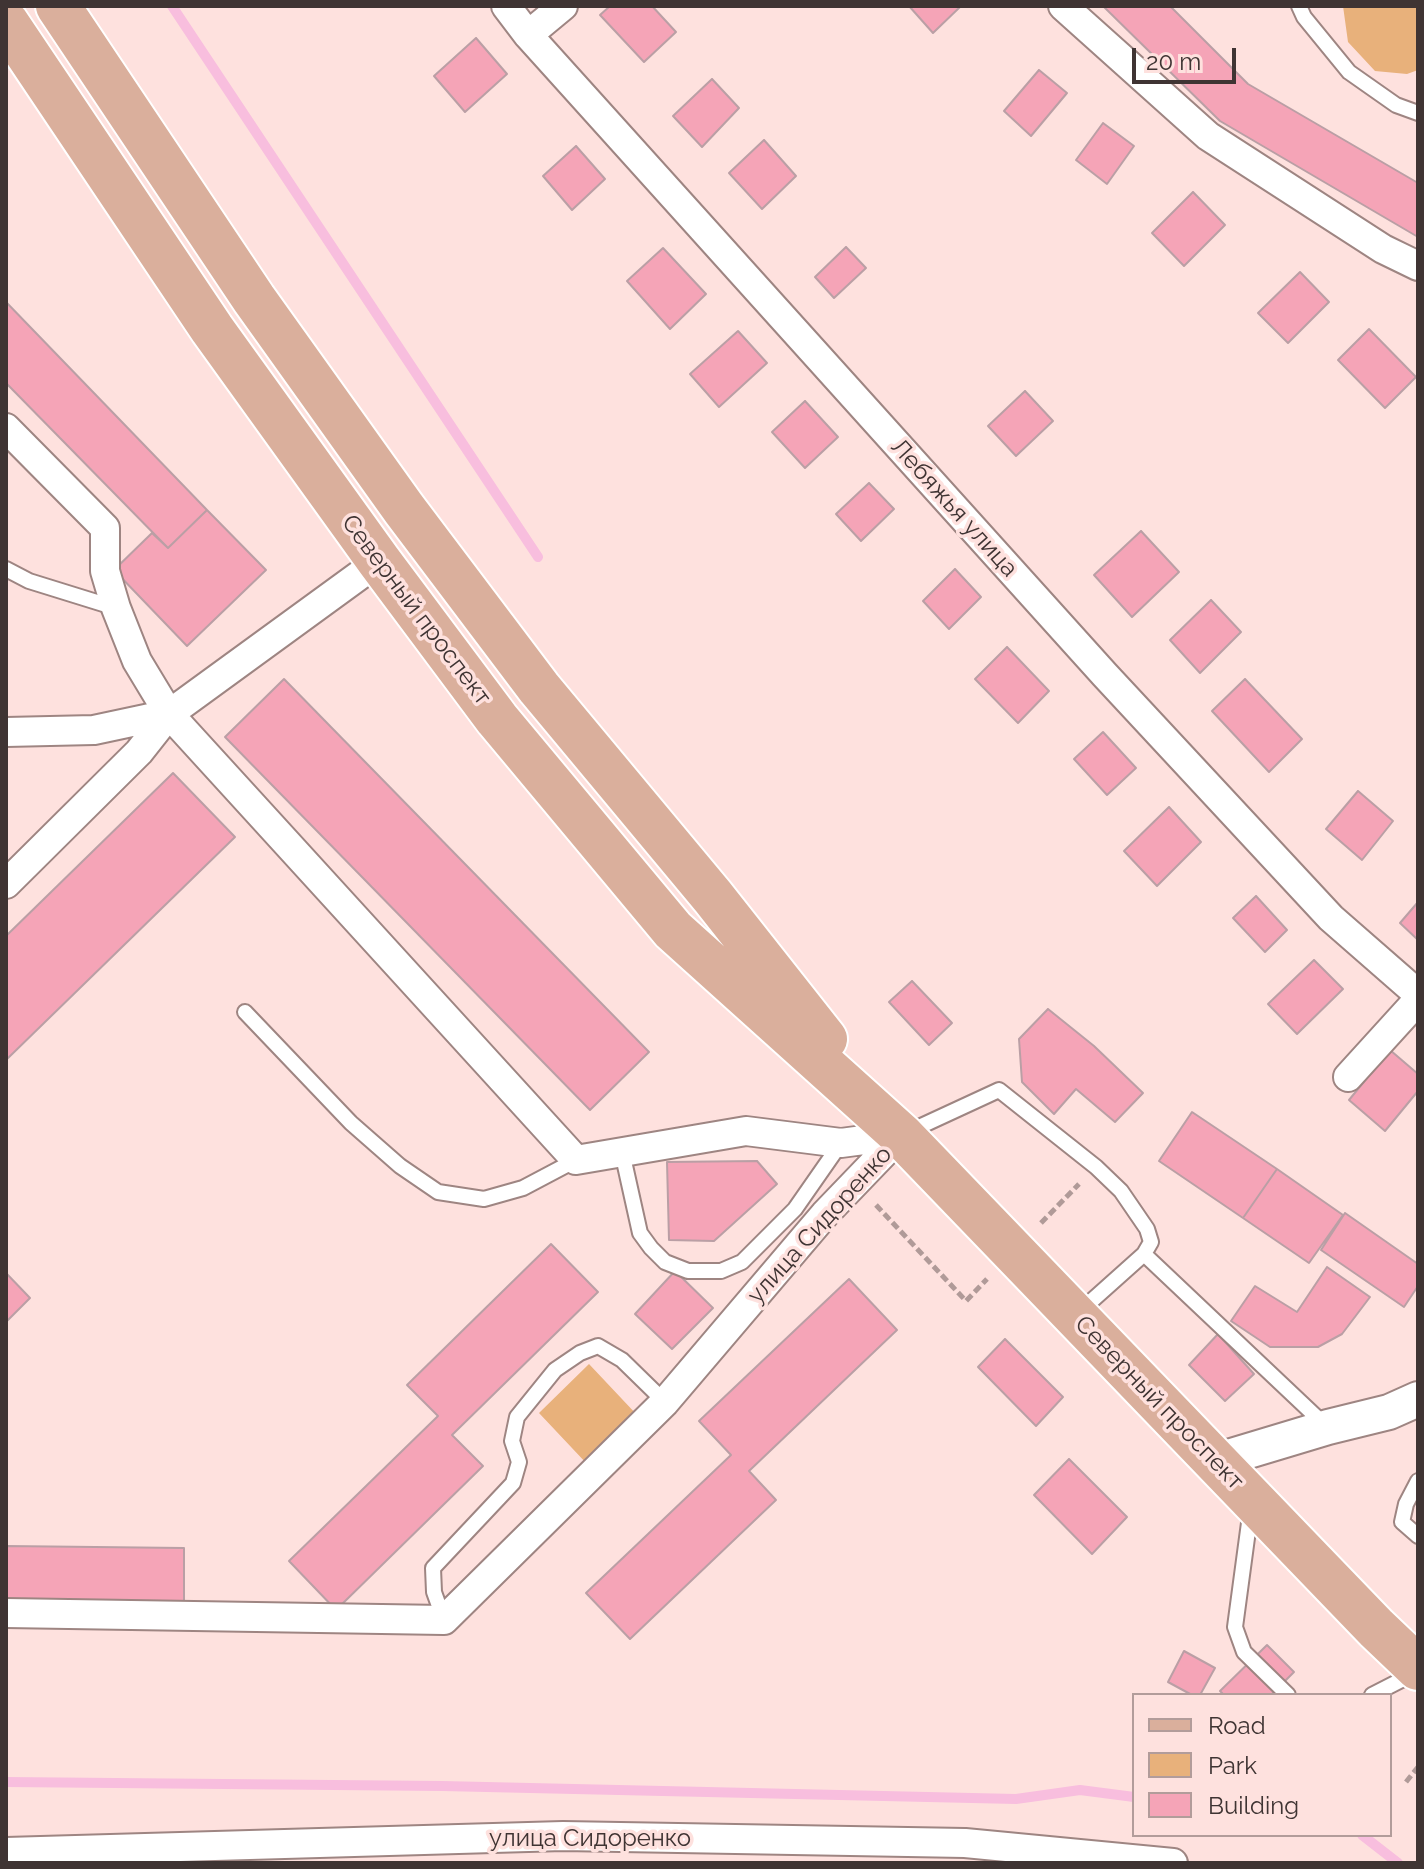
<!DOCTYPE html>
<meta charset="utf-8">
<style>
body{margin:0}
#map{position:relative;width:1424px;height:1869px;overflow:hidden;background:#fee1de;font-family:Raleway,sans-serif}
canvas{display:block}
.frame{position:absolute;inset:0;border:8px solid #3f3433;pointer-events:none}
.legend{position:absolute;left:1132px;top:1693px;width:260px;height:144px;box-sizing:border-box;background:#fee1de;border:2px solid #b29c9a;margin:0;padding:10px 14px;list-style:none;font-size:24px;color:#3f3433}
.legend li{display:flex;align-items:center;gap:16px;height:40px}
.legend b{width:40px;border:2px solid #b29c9a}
.scale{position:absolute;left:1132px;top:48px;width:104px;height:36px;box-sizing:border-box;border:4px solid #3f3433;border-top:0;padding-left:10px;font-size:24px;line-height:28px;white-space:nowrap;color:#3f3433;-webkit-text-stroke:6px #fee1de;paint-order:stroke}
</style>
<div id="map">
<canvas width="1424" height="1869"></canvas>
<div class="frame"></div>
<ul class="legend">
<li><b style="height:10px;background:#daaf9c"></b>Road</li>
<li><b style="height:22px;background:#e8b17b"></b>Park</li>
<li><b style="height:22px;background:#f5a4b7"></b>Building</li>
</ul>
<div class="scale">20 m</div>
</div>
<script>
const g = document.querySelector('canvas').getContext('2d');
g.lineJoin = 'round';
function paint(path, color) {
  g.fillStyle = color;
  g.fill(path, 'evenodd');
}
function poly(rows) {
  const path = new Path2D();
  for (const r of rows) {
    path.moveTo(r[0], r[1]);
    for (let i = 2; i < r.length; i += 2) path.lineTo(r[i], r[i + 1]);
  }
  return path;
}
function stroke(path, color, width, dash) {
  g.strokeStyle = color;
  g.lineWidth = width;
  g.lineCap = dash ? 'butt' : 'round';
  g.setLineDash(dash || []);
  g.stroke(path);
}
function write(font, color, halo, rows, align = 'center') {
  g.font = font + ' Raleway,sans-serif';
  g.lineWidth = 7;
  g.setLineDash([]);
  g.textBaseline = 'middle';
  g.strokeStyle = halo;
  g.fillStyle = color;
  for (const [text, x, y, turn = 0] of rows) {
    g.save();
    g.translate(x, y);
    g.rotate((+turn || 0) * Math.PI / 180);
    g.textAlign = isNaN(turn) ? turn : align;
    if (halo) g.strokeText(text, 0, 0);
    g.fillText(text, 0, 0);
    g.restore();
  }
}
const green = poly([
 [1343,6,1418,6,1418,70,1407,74,1375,71,1348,42],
 [589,1364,638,1416,588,1465,539,1413]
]);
const stream = poly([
 [172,6,538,557],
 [6,1782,442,1786,1016,1799,1080,1790,1134,1797],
 [1362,1835,1398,1863]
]);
const building = poly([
 [610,6,652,6,676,32,644,62,600,15,610,6],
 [909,6,961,6,933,33,909,6],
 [1103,6,1170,6,1248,84,1418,183,1418,237,1220,121,1103,6],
 [476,38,507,74,465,112,434,76,476,38],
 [1039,70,1067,93,1031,136,1004,111,1039,70],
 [712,79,739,108,702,147,673,116,712,79],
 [1103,123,1134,146,1107,184,1076,160,1103,123],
 [764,140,796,176,762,209,729,173,764,140],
 [576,146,605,179,572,210,543,176,576,146],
 [1193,192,1225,225,1184,266,1152,233,1193,192],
 [846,247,866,268,834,298,815,277,846,247],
 [663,248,706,294,670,329,627,281,663,248],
 [1300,272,1329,302,1288,343,1258,313,1300,272],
 [6,302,207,510,168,548,6,383,6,302],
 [1369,329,1416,377,1385,408,1338,360,1369,329],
 [738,331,767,363,719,407,690,374,738,331],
 [1025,391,1053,421,1016,456,988,426,1025,391],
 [805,401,838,437,805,468,772,432,805,401],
 [869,483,894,509,861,541,836,514,869,483],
 [207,510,266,570,187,646,114,570,152,533,168,548,207,510],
 [1141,531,1179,572,1132,617,1094,575,1141,531],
 [955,569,981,597,949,629,923,601,955,569],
 [1211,600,1241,632,1200,673,1170,640,1211,600],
 [1007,647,1049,691,1018,723,975,679,1007,647],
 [284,679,649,1052,590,1110,225,737,284,679],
 [1245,679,1302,739,1269,772,1212,711,1245,679],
 [1103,732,1136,768,1107,795,1074,759,1103,732],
 [173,773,235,837,6,1060,6,936,173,773],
 [1358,791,1393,821,1362,860,1326,829,1358,791],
 [1169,807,1201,842,1157,886,1124,851,1169,807],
 [1256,896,1287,930,1265,952,1233,918,1256,896],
 [1418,902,1418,940,1400,923,1418,902],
 [1314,960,1343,989,1297,1034,1268,1004,1314,960],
 [912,981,952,1023,929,1045,889,1002,912,981],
 [1048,1009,1094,1046,1143,1093,1115,1122,1076,1089,1054,1114,1022,1082,1019,1039,1048,1009],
 [1390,1050,1418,1074,1418,1091,1385,1131,1349,1100,1390,1050],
 [1192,1112,1277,1169,1243,1218,1159,1161,1192,1112],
 [757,1161,777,1184,714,1241,669,1240,667,1162,757,1161],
 [1277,1169,1343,1215,1309,1263,1243,1218,1277,1169],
 [1345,1213,1418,1264,1418,1286,1404,1307,1321,1250,1345,1213],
 [551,1244,598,1292,452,1435,483,1466,336,1610,289,1561,438,1416,407,1385,551,1244],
 [1327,1267,1370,1297,1342,1334,1318,1347,1270,1347,1231,1321,1255,1286,1297,1312,1327,1267],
 [675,1271,713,1308,672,1349,635,1314,675,1271],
 [6,1273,30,1298,6,1322,6,1273],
 [849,1279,897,1330,749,1471,776,1500,630,1639,586,1593,731,1455,699,1421,849,1279],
 [1218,1334,1254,1374,1225,1401,1189,1365,1218,1334],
 [1005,1339,1063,1397,1036,1426,978,1367,1005,1339],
 [1069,1459,1127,1517,1092,1554,1034,1495,1069,1459],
 [6,1546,184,1548,184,1614,6,1612,6,1546],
 [1267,1645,1294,1672,1271,1695,1224,1695,1220,1691,1267,1645],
 [1184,1651,1215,1668,1200,1695,1192,1695,1168,1682,1184,1651]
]);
const path = poly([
 [876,1205,966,1301,987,1279],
 [1041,1223,1079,1184],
 [1406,1782,1418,1767]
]);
const service = poly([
 [1299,6,1304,17,1349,72,1396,105,1418,113],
 [6,569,29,581,116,608],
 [245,1012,351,1123,400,1166,438,1192,484,1199,523,1188,576,1160],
 [906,1133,999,1090,1096,1167,1121,1191,1147,1229,1151,1242,1144,1254,1078,1313],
 [622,1152,640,1233,651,1248,665,1262,688,1271,721,1271,742,1262,795,1209,841,1143],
 [1144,1254,1327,1427],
 [1418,1481,1406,1504,1402,1522,1418,1536],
 [1251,1508,1235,1627,1244,1652,1288,1695],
 [444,1620,434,1592,433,1568,513,1483,519,1462,512,1441,517,1417,555,1370,580,1353,598,1346,622,1360,665,1402],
 [1372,1695,1415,1673]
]);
const minor = poly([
 [506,6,528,35,1105,675,1331,918,1418,994],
 [1063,6,1208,136,1383,249,1418,266],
 [528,35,563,6],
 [6,428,105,528,105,571,116,608,137,661,169,714,576,1160,746,1131,841,1143,901,1135],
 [6,732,94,730,169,714],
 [6,884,139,752,169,714,379,561],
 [1348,1077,1418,1000],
 [6,1613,444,1620,665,1402,825,1214,901,1135],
 [6,1852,563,1836,965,1843,1173,1863]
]);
const tertiary = poly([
 [1215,1461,1328,1427,1389,1412,1418,1399]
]);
const primary = poly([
 [58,6,254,299,404,509,539,688,713,897,825,1039],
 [6,22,212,329,379,561,497,719,673,930,901,1135,1376,1628,1418,1668]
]);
const streetNames = [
 ["Лебяжья улица",954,508,48],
 ["Северный проспект",416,610,53],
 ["улица Сидоренко",820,1225,-48],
 ["Северный проспект",1159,1403,46],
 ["улица Сидоренко",590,1839]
];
paint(green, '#e8b17b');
stroke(stream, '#f8bede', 10);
paint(building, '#f5a4b7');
stroke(building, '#ba9fa5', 2);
stroke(service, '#9e8582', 18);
stroke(minor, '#9e8582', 32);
stroke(tertiary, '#9e8582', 38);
stroke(primary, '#fff', 48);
stroke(path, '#b09a98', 5, [8, 4]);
stroke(service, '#fff', 14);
stroke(minor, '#fff', 28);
stroke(tertiary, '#fff', 34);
stroke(primary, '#daaf9c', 44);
write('24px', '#3f3433', '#fee1de', streetNames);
</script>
